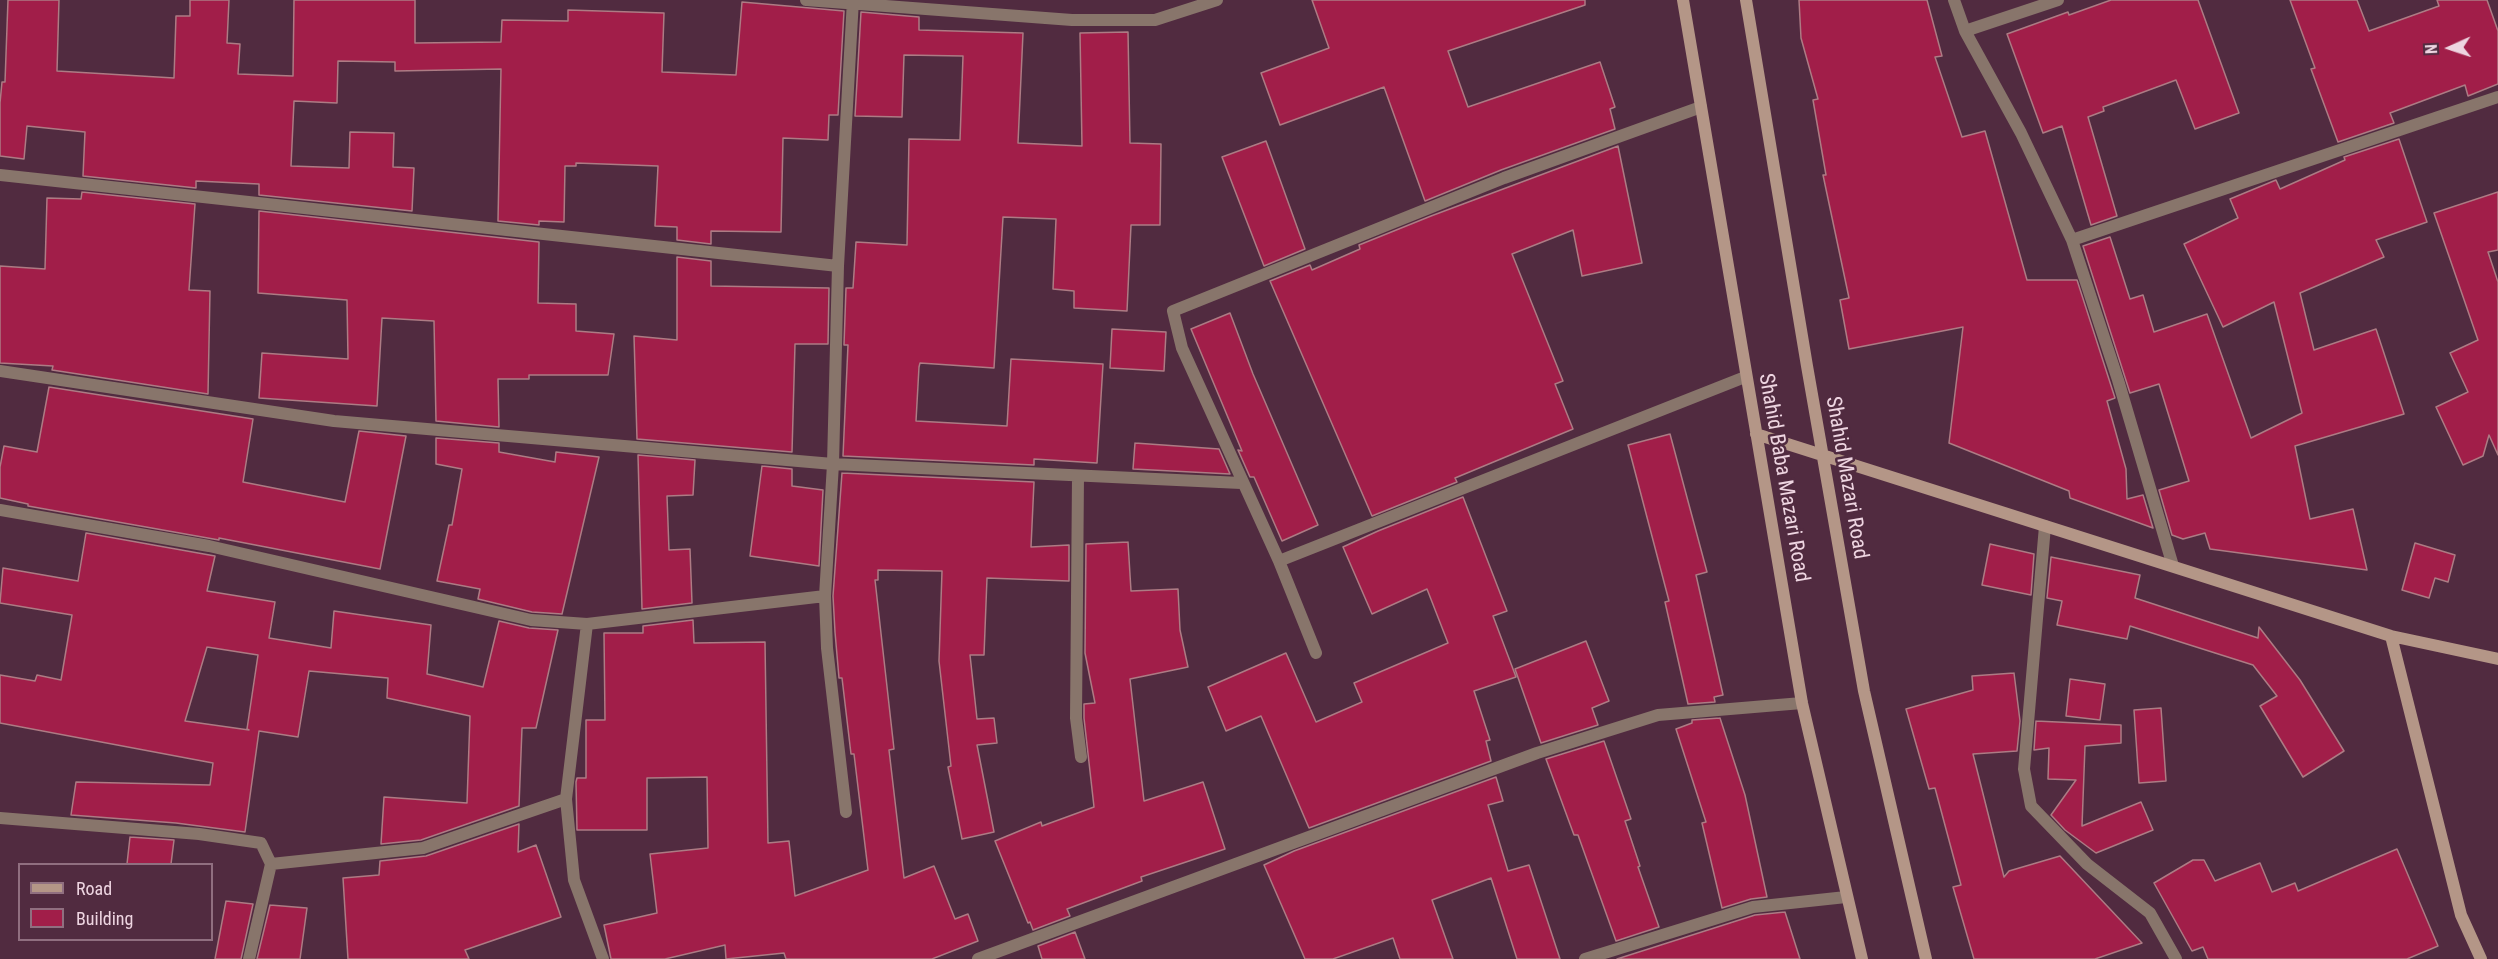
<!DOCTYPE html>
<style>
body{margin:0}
#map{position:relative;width:2498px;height:959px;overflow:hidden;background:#512b40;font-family:"Roboto Condensed",sans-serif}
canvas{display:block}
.legend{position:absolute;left:18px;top:863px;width:195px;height:78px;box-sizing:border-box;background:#512b40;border:2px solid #906f80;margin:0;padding:8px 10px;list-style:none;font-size:18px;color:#eed5e1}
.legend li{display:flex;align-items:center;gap:12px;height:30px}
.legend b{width:30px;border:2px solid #906f80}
.north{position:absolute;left:2420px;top:18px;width:60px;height:60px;-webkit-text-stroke:4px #512b40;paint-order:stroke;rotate:267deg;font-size:16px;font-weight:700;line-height:24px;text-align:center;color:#eed5e1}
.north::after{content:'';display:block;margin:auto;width:21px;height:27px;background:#eed5e1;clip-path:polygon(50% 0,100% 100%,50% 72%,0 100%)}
</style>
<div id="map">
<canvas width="2498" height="959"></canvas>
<ul class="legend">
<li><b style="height:8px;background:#b49687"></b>Road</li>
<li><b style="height:16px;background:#a11e49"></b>Building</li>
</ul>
<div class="north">N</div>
</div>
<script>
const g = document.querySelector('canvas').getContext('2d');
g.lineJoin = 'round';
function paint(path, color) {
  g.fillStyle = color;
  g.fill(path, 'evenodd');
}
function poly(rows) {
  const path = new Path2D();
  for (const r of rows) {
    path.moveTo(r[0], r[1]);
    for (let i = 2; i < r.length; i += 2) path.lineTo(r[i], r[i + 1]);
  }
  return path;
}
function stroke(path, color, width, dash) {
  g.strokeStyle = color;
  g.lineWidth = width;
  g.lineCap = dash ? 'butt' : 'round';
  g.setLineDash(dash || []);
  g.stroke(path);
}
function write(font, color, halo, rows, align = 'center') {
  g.font = font + ' "Roboto Condensed",sans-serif';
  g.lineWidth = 5;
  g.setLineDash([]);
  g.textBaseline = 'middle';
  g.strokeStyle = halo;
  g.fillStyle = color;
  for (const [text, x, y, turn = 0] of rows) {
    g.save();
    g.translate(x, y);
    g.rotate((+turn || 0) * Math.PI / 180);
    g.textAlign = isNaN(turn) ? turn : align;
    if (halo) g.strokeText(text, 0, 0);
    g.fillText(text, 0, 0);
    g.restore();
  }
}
const building = poly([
 [8,0,59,0,57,71,174,78,176,16,190,16,190,0,229,0,227,43,240,44,238,74,293,76,294,0,415,0,415,43,501,42,502,20,568,21,568,10,664,13,662,72,736,75,742,2,844,11,838,115,829,115,828,140,783,138,781,232,711,231,711,244,677,240,677,227,655,226,658,166,576,163,576,166,565,166,564,222,539,221,539,225,498,221,501,69,395,71,395,62,338,61,337,103,294,101,291,166,349,168,350,132,394,133,393,167,414,168,412,211,259,195,259,184,196,181,196,188,83,176,85,132,27,126,24,159,0,156,0,103,2,82,5,82,8,0],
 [1312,0,1585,0,1585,5,1448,51,1468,107,1600,62,1615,107,1610,109,1615,129,1501,170,1425,201,1384,87,1280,125,1261,73,1329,48,1312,0],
 [1799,0,1927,0,1942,56,1935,57,1962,137,1985,131,2027,280,2077,280,2115,398,2107,401,2126,469,2127,499,2143,495,2153,528,2070,498,2069,491,1949,443,1963,327,1849,349,1840,300,1849,298,1823,175,1826,175,1813,100,1818,99,1801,38,1799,0],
 [2111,0,2198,0,2239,113,2195,129,2176,80,2103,107,2104,111,2088,117,2117,216,2091,225,2062,126,2043,133,2007,34,2068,12,2069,15,2111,0],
 [2290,0,2357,0,2369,31,2439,6,2437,0,2487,0,2498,31,2498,84,2468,96,2465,85,2390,113,2394,123,2338,142,2311,69,2315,68,2290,0],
 [861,12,919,17,919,30,1023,33,1018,143,1082,146,1080,33,1128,32,1130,143,1161,144,1160,225,1131,225,1127,311,1074,308,1074,291,1053,289,1056,219,1003,217,994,368,920,363,919,367,916,421,1007,426,1011,359,1103,364,1097,463,1034,459,1034,465,843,456,848,345,844,345,846,288,853,288,856,242,907,245,909,139,960,140,963,56,904,55,902,117,855,116,861,12],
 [2399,139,2427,222,2376,240,2384,257,2300,293,2314,350,2376,329,2404,414,2295,446,2310,519,2353,509,2367,570,2210,549,2205,533,2183,539,2172,535,2159,490,2189,481,2159,384,2130,393,2083,246,2110,237,2130,299,2143,295,2154,332,2207,314,2251,438,2302,413,2274,302,2223,327,2184,244,2238,218,2230,199,2276,180,2280,189,2345,160,2344,157,2399,139],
 [1266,141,1305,249,1264,266,1222,157,1266,141],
 [1618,146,1642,263,1582,276,1573,230,1512,254,1563,381,1555,384,1573,429,1455,478,1457,482,1372,516,1270,281,1310,265,1312,270,1360,249,1359,245,1431,216,1618,146],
 [82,192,195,204,189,290,210,291,208,394,52,370,53,366,0,363,0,266,45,269,47,198,81,199,82,192],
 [2498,192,2498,250,2488,252,2498,282,2498,455,2489,435,2483,456,2463,465,2436,407,2468,392,2450,353,2478,340,2434,213,2498,192],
 [259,211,539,242,538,303,576,304,576,331,614,334,608,375,529,375,529,379,498,379,499,427,436,421,434,321,382,318,377,406,259,398,262,353,348,359,347,300,258,293,259,211],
 [677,257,711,261,711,286,829,288,828,344,795,344,792,452,637,439,634,336,677,340,677,257],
 [1230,313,1253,374,1318,525,1282,541,1254,477,1250,477,1238,450,1242,451,1191,329,1230,313],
 [1112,329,1166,332,1164,371,1110,368,1112,329],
 [49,387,253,419,243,482,345,502,359,431,406,436,380,569,219,538,219,540,28,506,28,504,0,498,0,467,4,446,37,452,49,387],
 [1670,434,1707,572,1696,575,1723,695,1714,697,1715,702,1688,704,1665,602,1669,601,1628,445,1670,434],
 [436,438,499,443,499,452,555,462,556,452,599,457,562,614,532,612,478,599,480,589,437,581,449,525,452,525,462,469,436,464,436,438],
 [1135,443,1219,449,1230,474,1133,469,1135,443],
 [638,455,695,460,693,495,667,496,669,550,690,549,692,603,642,609,638,455],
 [762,466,792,469,792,486,823,490,819,566,750,556,762,466],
 [842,473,1034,482,1031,547,1069,545,1069,581,987,578,984,655,970,655,977,719,994,718,997,743,977,745,994,832,962,839,948,767,951,766,939,661,942,571,878,570,878,580,875,580,894,749,889,750,904,878,934,866,955,919,968,914,978,941,932,959,786,959,784,953,726,959,725,945,665,959,611,959,604,925,657,913,650,854,708,848,707,777,647,778,647,830,577,830,576,782,577,778,586,778,586,720,605,720,604,633,643,633,643,626,693,620,694,643,765,642,768,843,789,841,795,896,868,870,854,754,851,754,842,678,839,678,835,632,833,596,842,473],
 [1463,497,1507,611,1493,616,1516,677,1474,691,1490,740,1486,741,1491,761,1309,828,1261,716,1226,731,1208,687,1286,653,1316,722,1362,702,1354,683,1448,643,1427,589,1372,614,1343,547,1378,531,1463,497],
 [86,533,215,556,207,591,275,602,269,638,331,648,334,611,431,625,427,674,483,687,499,621,529,628,558,630,536,728,522,728,519,806,421,840,381,844,384,797,467,803,470,716,387,698,388,678,309,671,298,737,259,731,245,832,176,823,71,815,76,782,210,785,213,763,0,723,0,675,35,681,37,675,61,680,72,615,0,603,3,568,78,581,86,533],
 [207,647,258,655,247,729,249,730,185,721,207,647],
 [1128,542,1131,591,1178,589,1180,630,1188,667,1130,679,1144,801,1203,782,1225,849,1141,877,1142,881,1067,909,1070,916,1033,930,1030,922,1028,923,995,841,1041,822,1042,826,1094,807,1084,718,1084,704,1095,703,1085,653,1086,544,1128,542],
 [2415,543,2455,555,2448,582,2435,578,2429,598,2402,590,2415,543],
 [1990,544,2034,554,2031,595,1982,585,1990,544],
 [2051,557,2140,575,2135,598,2258,638,2259,627,2300,680,2344,751,2303,777,2260,706,2277,696,2253,665,2130,626,2127,639,2057,625,2062,601,2047,598,2051,557],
 [1586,641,1609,701,1592,708,1598,725,1541,743,1515,669,1586,641],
 [2014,673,2020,721,2017,751,1973,754,2004,877,2009,871,2060,856,2142,943,2095,959,1974,959,1953,887,1961,885,1935,788,1929,789,1906,709,1973,690,1972,676,2014,673],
 [2070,679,2105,684,2100,720,2066,716,2070,679],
 [2161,708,2166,781,2139,783,2134,710,2161,708],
 [1720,718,1745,795,1767,897,1751,899,1722,908,1702,823,1706,822,1676,729,1692,723,1692,720,1720,718],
 [2036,721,2121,725,2121,743,2085,746,2082,826,2141,802,2153,830,2096,853,2065,830,2051,815,2076,780,2048,779,2049,748,2034,750,2036,721],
 [1604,741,1631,819,1625,821,1640,866,1638,867,1659,927,1616,941,1578,835,1574,835,1546,759,1604,741],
 [1496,777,1503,801,1488,805,1508,871,1529,865,1560,959,1517,959,1491,878,1432,900,1453,959,1400,959,1393,938,1333,959,1305,959,1264,865,1294,851,1496,777],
 [519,824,518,852,536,845,561,917,465,950,469,959,348,959,343,878,379,875,380,861,426,856,519,824],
 [130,837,174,840,171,864,127,864,130,837],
 [2397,849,2438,946,2407,959,2208,959,2203,947,2192,951,2154,883,2193,860,2204,860,2215,881,2260,863,2272,892,2295,883,2298,891,2397,849],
 [226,901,253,904,241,959,215,959,226,901],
 [270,905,307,908,300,959,257,959,270,905],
 [1785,912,1800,959,1617,959,1755,915,1785,912],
 [1075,932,1085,959,1042,959,1038,946,1075,932]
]);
const street = poly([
 [806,0,1072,20,1155,20,1217,0],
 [1954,0,1965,31,2021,133,2072,240,2118,380,2173,566],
 [1965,31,2058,0],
 [0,175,838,266],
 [2072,240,2498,97],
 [0,371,334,421,833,464,1241,483],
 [1078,476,1076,718,1081,757],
 [0,510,209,546,531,620,587,624,825,596],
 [2045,526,2024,769,2031,806,2087,864,2150,913,2176,959],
 [1279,561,1745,377],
 [587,624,566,799,574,880,603,959],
 [1316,653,1279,561,1182,348,1173,311,1504,178,1701,107],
 [846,812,827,648,825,596,833,464,838,266,853,0],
 [0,818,199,834,261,843,271,864,249,959],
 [271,864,423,848,566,799],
 [978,959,1537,753,1658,715,1802,703],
 [1585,959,1753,907,1846,897]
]);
const secondary = poly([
 [1683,0,1802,703,1862,959],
 [1746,0,1807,366,1864,691,1926,959],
 [1756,434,2391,636,2498,659],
 [2391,636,2461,915,2481,959]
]);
const streetNames = [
 ["Shahid Baba Mazari Road",1783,478,80],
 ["Shahid Mazari Road",1846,478,80]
];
paint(building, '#a11e49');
stroke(building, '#ad7b84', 1.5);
stroke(street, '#88756b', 12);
stroke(secondary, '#b49687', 12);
write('21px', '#eed5e1', '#512b40', streetNames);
</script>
